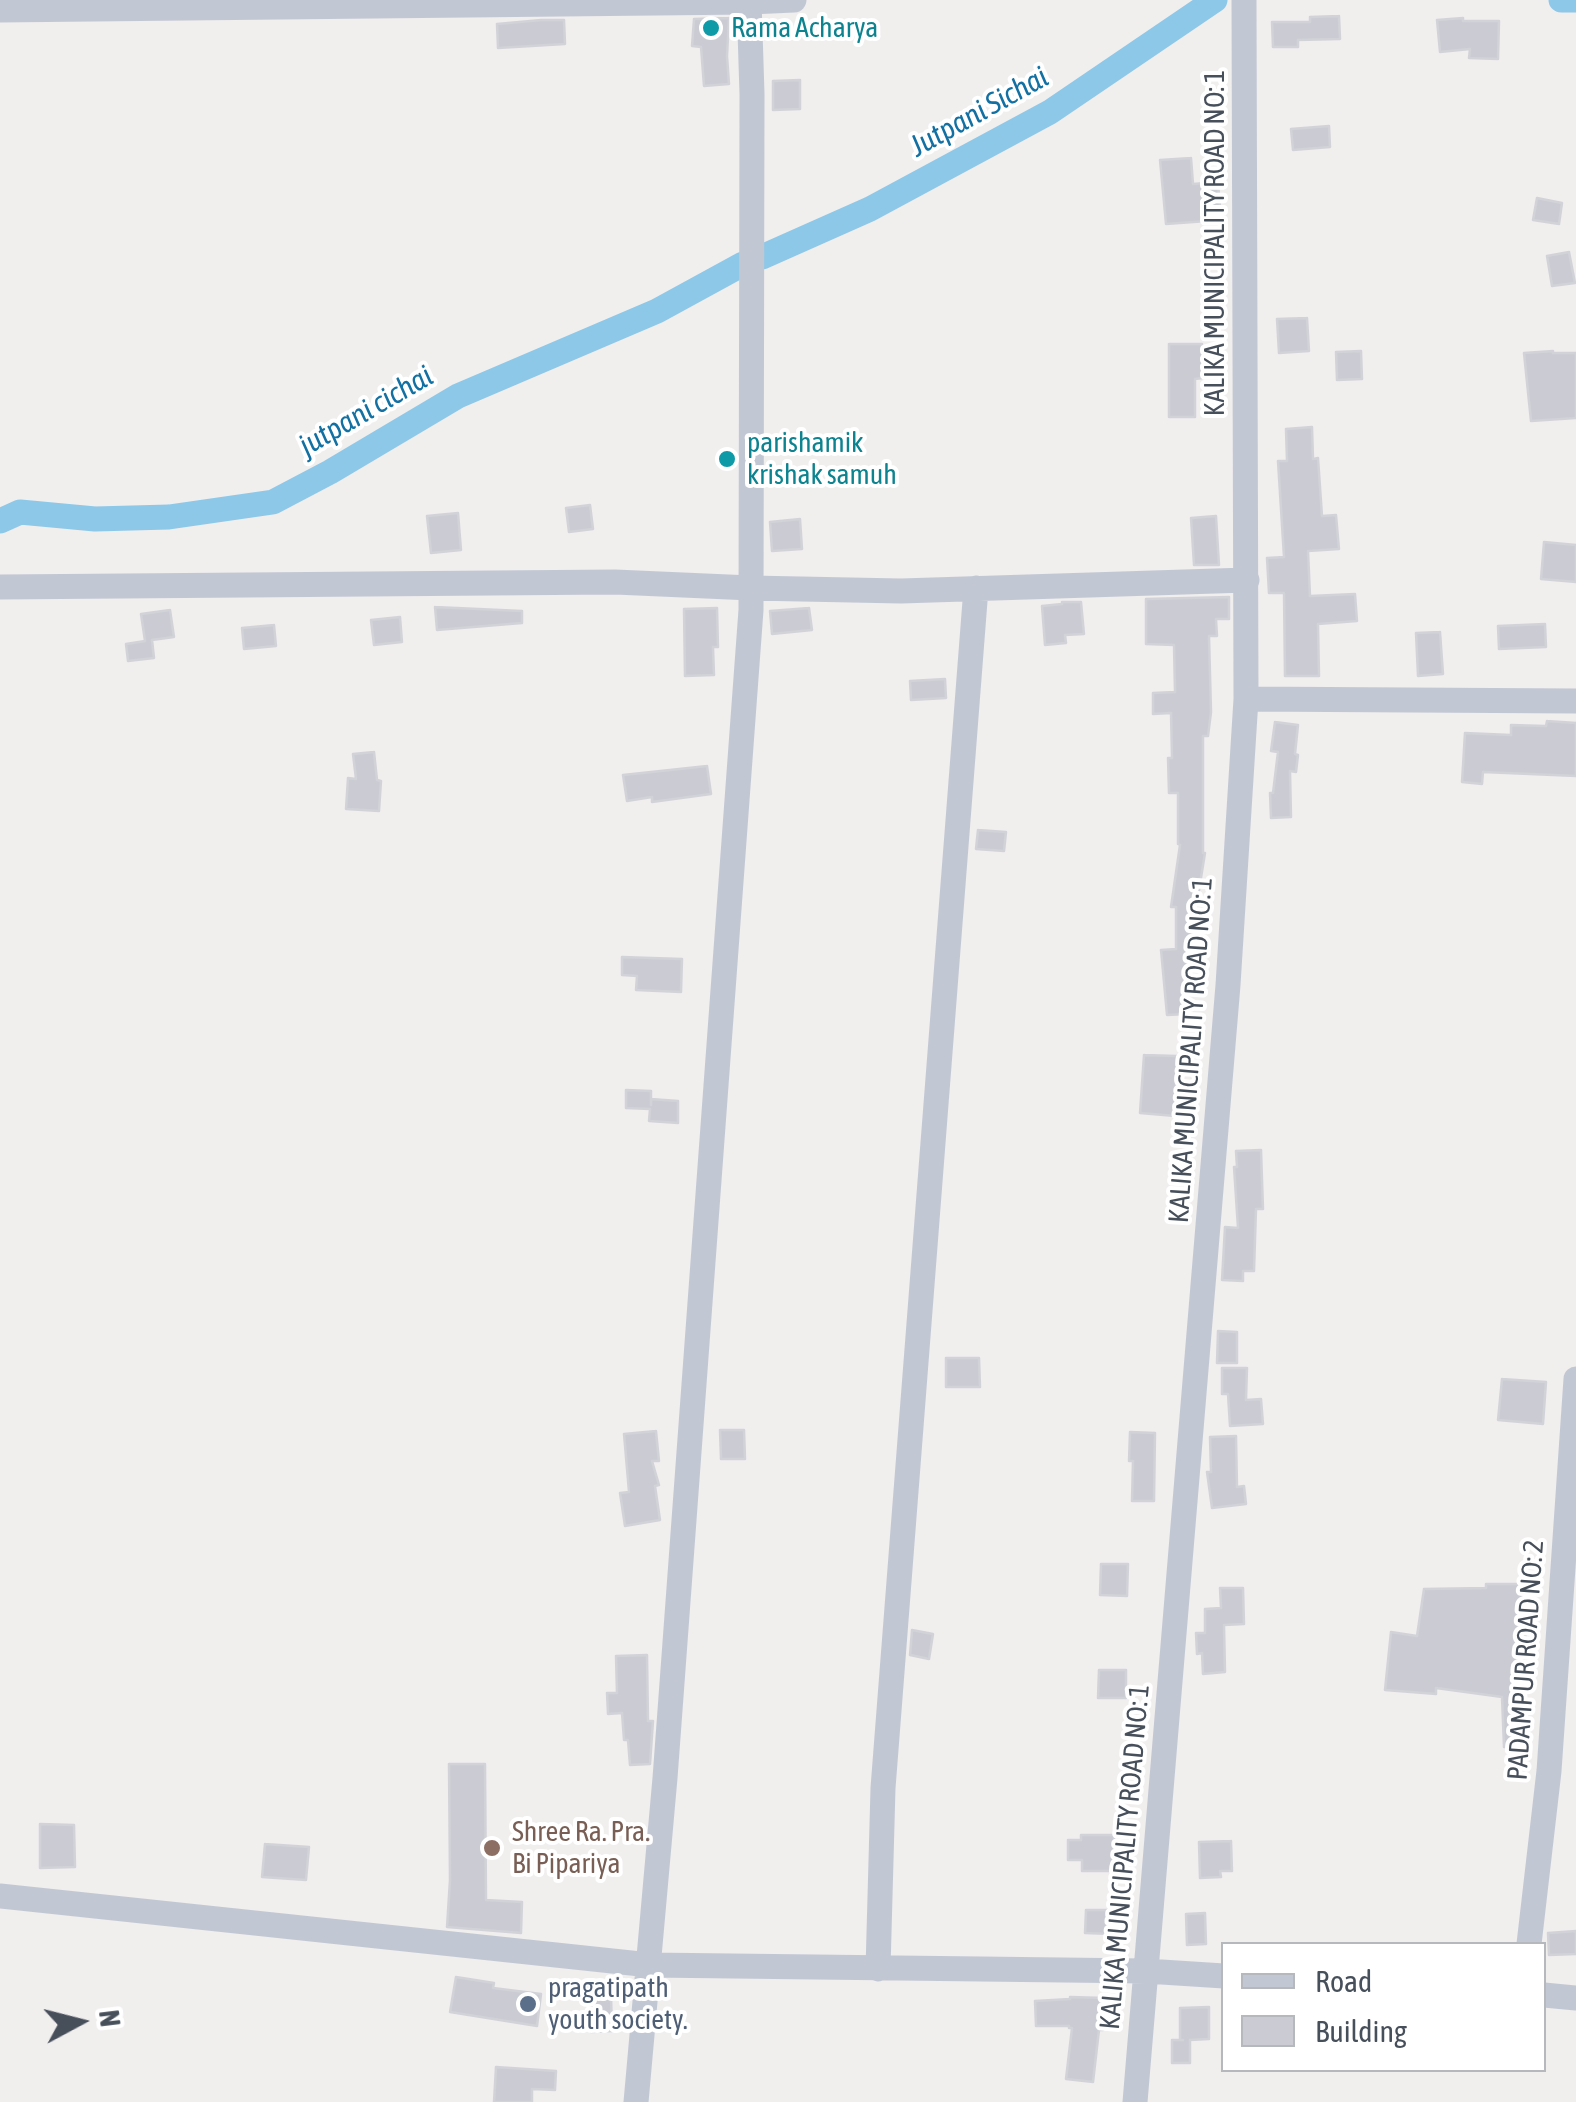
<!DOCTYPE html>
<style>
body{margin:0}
#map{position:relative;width:1576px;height:2102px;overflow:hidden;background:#f1eeee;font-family:"Asap Condensed",sans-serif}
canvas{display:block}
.legend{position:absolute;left:1221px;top:1942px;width:325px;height:130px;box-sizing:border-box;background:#fff;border:2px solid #b5b9bd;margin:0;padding:12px 18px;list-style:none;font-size:30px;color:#474f5b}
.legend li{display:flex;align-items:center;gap:20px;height:50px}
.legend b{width:50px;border:2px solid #b5b9bd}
.north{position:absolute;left:30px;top:1972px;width:100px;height:100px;-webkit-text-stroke:8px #fff;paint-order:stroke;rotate:83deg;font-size:28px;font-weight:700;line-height:40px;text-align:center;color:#474f5b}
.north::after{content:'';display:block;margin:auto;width:35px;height:45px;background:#474f5b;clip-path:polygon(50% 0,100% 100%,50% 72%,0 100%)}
</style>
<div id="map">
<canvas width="1576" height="2102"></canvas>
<ul class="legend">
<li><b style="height:12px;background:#c2c8d3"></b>Road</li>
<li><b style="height:28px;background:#cbccd3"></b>Building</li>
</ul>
<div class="north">N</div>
</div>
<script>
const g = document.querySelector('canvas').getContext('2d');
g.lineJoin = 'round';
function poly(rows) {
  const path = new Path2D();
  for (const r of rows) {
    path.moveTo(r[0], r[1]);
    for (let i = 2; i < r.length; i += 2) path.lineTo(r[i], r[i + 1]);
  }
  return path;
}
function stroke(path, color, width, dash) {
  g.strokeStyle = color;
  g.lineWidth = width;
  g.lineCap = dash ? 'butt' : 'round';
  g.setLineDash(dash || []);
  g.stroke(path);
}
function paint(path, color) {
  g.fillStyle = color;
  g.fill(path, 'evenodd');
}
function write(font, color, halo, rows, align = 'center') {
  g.font = font + ' "Asap Condensed",sans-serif';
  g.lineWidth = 8;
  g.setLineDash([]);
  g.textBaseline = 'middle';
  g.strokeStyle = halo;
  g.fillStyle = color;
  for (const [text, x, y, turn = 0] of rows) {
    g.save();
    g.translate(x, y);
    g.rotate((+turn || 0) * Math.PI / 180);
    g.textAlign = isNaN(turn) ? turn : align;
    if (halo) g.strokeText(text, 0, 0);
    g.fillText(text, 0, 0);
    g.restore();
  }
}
const canal = poly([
 [1561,0,1576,0],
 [762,257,870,209,1050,112,1215,0],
 [0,521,20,512,95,519,169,517,273,502,330,472,458,396,657,311,743,264]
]);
const building = poly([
 [1339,16,1340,39,1298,40,1298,47,1273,47,1272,22,1310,22,1310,17,1339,16],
 [729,18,727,56,729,84,704,86,701,47,692,46,694,19,729,18],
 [1463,18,1463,21,1499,21,1498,59,1469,58,1470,49,1440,52,1437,20,1463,18],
 [541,20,564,20,565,44,498,48,497,24,541,20],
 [800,80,800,109,773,110,773,81,800,80],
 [1329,126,1330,147,1293,150,1291,129,1329,126],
 [1191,158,1193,184,1218,182,1221,220,1166,224,1160,160,1191,158],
 [1537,198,1562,203,1559,224,1533,220,1537,198],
 [1569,252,1575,283,1552,286,1547,256,1569,252],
 [1307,318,1309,351,1279,353,1277,319,1307,318],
 [1169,344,1202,344,1203,378,1195,379,1195,417,1169,417,1169,344],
 [1361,351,1362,379,1337,380,1336,352,1361,351],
 [1553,351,1553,353,1576,353,1576,418,1531,421,1524,353,1553,351],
 [1312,427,1313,459,1318,458,1322,516,1336,515,1339,549,1308,551,1310,596,1355,594,1357,621,1318,624,1319,676,1285,676,1284,593,1269,593,1267,558,1284,557,1278,461,1287,461,1286,429,1312,427],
 [590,505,593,529,569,532,566,508,590,505],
 [458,513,461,550,431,553,427,516,458,513],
 [1216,516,1219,565,1194,565,1191,518,1216,516],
 [800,519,802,549,772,551,770,522,800,519],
 [1544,542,1576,545,1576,582,1541,579,1544,542],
 [1229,597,1229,619,1216,619,1217,636,1209,636,1211,712,1208,736,1203,736,1203,853,1205,853,1194,921,1203,921,1203,944,1190,944,1188,962,1189,975,1184,976,1187,1014,1167,1015,1161,950,1176,949,1176,907,1171,907,1180,845,1178,844,1178,793,1169,793,1168,758,1172,758,1171,713,1153,714,1153,693,1175,692,1174,645,1146,644,1146,599,1229,597],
 [1062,602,1081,602,1084,634,1065,635,1066,643,1045,645,1042,606,1062,604,1062,602],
 [435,607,522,611,522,623,437,630,435,607],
 [717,608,718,647,713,647,714,675,685,676,684,609,717,608],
 [809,608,812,630,772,634,770,611,809,608],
 [170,610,174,637,152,640,154,658,128,661,126,644,145,641,141,614,170,610],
 [400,617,402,642,374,645,371,620,400,617],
 [1545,624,1546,647,1499,649,1498,626,1545,624],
 [274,625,276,646,244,649,242,628,274,625],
 [1440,632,1443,674,1418,676,1416,633,1440,632],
 [945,679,946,698,911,700,910,681,945,679],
 [1547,721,1576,723,1576,776,1483,772,1482,784,1462,782,1465,733,1511,735,1511,725,1546,726,1547,721],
 [1275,722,1298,725,1295,754,1298,755,1296,772,1290,771,1291,817,1271,818,1270,793,1273,793,1278,752,1271,751,1275,722],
 [374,752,377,780,381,781,379,811,346,809,348,778,356,779,353,754,374,752],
 [707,766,711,794,652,802,652,797,627,801,623,775,707,766],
 [978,830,1006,832,1004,851,976,849,978,830],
 [622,957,682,959,681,992,636,990,637,976,622,975,622,957],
 [1144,1055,1177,1056,1175,1116,1140,1113,1144,1055],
 [626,1090,651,1091,651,1105,651,1099,678,1101,678,1123,649,1121,650,1109,626,1108,626,1090],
 [1261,1150,1263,1209,1256,1209,1254,1271,1243,1271,1243,1281,1222,1280,1225,1227,1238,1228,1234,1167,1237,1167,1236,1151,1261,1150],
 [1218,1331,1237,1332,1237,1363,1217,1363,1218,1331],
 [946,1358,979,1358,980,1387,946,1387,946,1358],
 [1222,1368,1247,1368,1246,1400,1261,1399,1263,1424,1230,1426,1228,1394,1222,1394,1222,1368],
 [1502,1379,1546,1382,1543,1424,1498,1420,1502,1379],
 [720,1430,744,1430,745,1459,721,1459,720,1430],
 [656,1431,659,1461,652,1461,659,1485,655,1486,660,1520,625,1526,620,1493,629,1492,624,1434,656,1431],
 [1130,1432,1155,1433,1154,1501,1132,1501,1133,1461,1129,1461,1130,1432],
 [1236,1436,1237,1487,1244,1486,1246,1504,1212,1508,1207,1472,1211,1472,1210,1437,1236,1436],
 [1101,1564,1128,1564,1127,1596,1100,1595,1101,1564],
 [1486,1584,1526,1584,1526,1634,1523,1665,1525,1747,1504,1747,1502,1697,1436,1688,1436,1694,1385,1690,1391,1632,1417,1636,1424,1589,1486,1588,1486,1584],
 [1220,1588,1243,1588,1244,1624,1224,1625,1225,1672,1203,1674,1202,1653,1197,1654,1196,1633,1205,1633,1205,1609,1221,1608,1220,1588],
 [912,1630,933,1634,929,1659,910,1655,912,1630],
 [647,1655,648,1721,653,1721,650,1764,630,1765,628,1740,624,1740,622,1713,608,1714,607,1693,617,1693,616,1656,647,1655],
 [1099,1670,1126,1670,1126,1698,1098,1698,1099,1670],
 [449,1764,485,1764,486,1900,522,1902,521,1933,447,1927,450,1880,449,1764],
 [40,1824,74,1825,75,1867,40,1868,40,1824],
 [1081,1835,1114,1835,1114,1871,1082,1871,1082,1860,1068,1860,1068,1840,1081,1840,1081,1835],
 [1231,1841,1232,1871,1220,1871,1221,1877,1200,1878,1199,1842,1231,1841],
 [265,1844,309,1847,306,1880,262,1877,265,1844],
 [1086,1910,1112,1910,1112,1934,1085,1933,1086,1910],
 [1205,1913,1206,1944,1187,1945,1186,1914,1205,1913],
 [1576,1931,1576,1954,1549,1955,1548,1933,1576,1931],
 [456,1977,494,1983,493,1988,541,1994,537,2026,450,2012,456,1977],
 [611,1995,612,2031,591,2032,590,1996,611,1995],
 [1070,1997,1105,1998,1103,2030,1099,2030,1093,2082,1066,2079,1072,2028,1069,2028,1069,2026,1036,2026,1035,2001,1070,1999,1070,1997],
 [1209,2007,1209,2039,1190,2040,1190,2063,1172,2063,1172,2040,1183,2040,1180,2040,1180,2008,1209,2007],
 [496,2067,556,2071,555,2090,532,2089,532,2102,494,2102,496,2067]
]);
const minor = poly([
 [0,10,750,2,794,0],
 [0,587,615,582,751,588,901,591,1247,580],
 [1246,699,1576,701],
 [0,1896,650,1965,1146,1971,1224,1976],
 [1529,1944,1549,1771,1576,1379],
 [878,1969,883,1788,976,588],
 [1544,1995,1576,1998],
 [636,2102,665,1778,751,610,752,94,749,0],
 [1135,2102,1228,985,1246,699,1244,0]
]);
const markers = [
 [711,28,10,"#0f9aa8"],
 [727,459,10,"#0f9aa8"],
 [492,1848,10,"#8d6e63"],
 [528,2004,10,"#5c6f8a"]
];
const cultureNames = [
 ["Rama Acharya",731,28],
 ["parishamik",747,443],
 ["krishak samuh",747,475]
];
const streetNames = [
 ["KALIKA MUNICIPALITY ROAD NO: 1",1215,243,-90],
 ["KALIKA MUNICIPALITY ROAD NO: 1",1191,1050,-86],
 ["PADAMPUR ROAD NO: 2",1526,1660,-86],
 ["KALIKA MUNICIPALITY ROAD NO: 1",1125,1857,-85]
];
const educationNames = [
 ["Shree Ra. Pra.",512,1832],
 ["Bi Pipariya",512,1864]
];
const serviceNames = [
 ["pragatipath",548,1988],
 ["youth society.",548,2020]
];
const waterNames = [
 ["Jutpani Sichai",979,112,-29],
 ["jutpani cichai",366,411,-30]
];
stroke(canal, '#8dc8e8', 25);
paint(building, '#cbccd3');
stroke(building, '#d2d3d9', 2.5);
stroke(minor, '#c2c8d3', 25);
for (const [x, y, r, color] of markers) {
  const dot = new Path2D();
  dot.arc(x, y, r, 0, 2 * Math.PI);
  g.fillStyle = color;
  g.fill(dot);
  stroke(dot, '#fff', 4);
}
write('28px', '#0d838f', '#fff', cultureNames, 'left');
write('28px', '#474f5b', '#fff', streetNames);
write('28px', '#785e54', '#fff', educationNames, 'left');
write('28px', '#4e5e75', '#fff', serviceNames, 'left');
write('italic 30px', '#1370a2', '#fff', waterNames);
</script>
